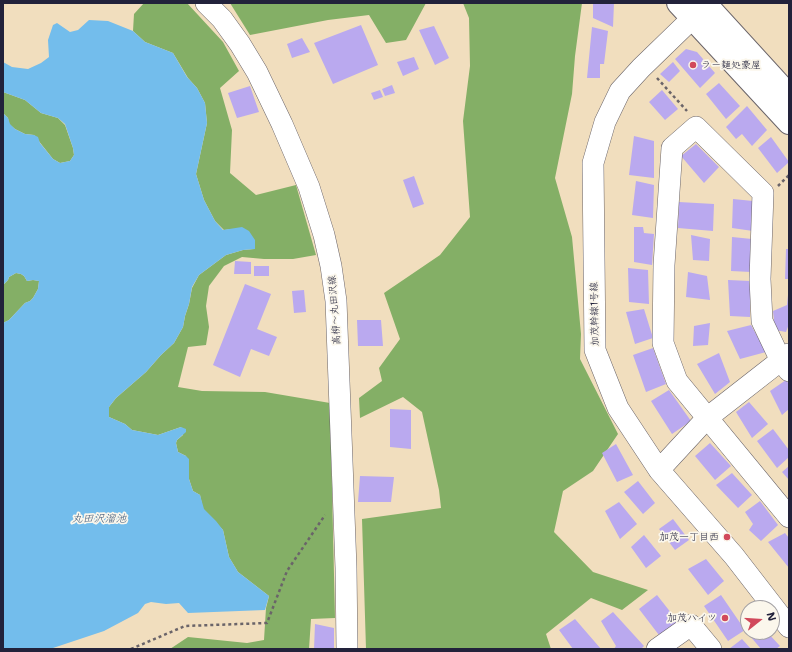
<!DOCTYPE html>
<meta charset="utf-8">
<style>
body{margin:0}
#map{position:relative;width:792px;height:652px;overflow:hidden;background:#f1debe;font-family:"Shantell Sans",sans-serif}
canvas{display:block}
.frame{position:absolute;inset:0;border:4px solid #22223b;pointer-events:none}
.north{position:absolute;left:740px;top:600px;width:40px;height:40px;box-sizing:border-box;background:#fbf7ec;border:1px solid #a4a2a5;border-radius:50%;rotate:73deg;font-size:11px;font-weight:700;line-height:16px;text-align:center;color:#22223b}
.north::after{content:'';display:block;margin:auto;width:14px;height:18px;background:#d1495b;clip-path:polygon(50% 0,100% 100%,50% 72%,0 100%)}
</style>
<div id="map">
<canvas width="792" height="652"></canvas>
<div class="frame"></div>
<div class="north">N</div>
</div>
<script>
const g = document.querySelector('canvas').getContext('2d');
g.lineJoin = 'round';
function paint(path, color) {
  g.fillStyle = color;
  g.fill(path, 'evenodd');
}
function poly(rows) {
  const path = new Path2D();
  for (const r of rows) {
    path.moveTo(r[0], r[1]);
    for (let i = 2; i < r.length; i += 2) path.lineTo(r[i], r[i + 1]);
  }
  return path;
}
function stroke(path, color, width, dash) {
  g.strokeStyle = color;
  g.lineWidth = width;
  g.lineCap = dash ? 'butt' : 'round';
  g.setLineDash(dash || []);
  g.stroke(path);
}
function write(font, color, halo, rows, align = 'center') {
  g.font = font + ' "Shantell Sans","Klee One",sans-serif';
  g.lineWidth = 3.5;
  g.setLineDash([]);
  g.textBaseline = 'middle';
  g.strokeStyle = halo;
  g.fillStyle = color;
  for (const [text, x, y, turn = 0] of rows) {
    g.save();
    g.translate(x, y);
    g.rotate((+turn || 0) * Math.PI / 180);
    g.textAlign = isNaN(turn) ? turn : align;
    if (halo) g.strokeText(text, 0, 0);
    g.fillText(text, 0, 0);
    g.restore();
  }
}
const forest = poly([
 [144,3,187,3,223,42,239,71,220,88,232,130,230,173,256,195,296,185,316,255,293,259,264,259,242,257,224,266,209,286,206,306,209,327,206,345,188,347,178,387,202,391,265,392,330,403,335,618,311,619,309,649,170,649,188,637,247,643,264,640,266,608,269,596,238,572,229,557,223,530,203,509,200,495,193,491,189,479,186,456,178,452,176,443,177,440,183,435,181,427,158,435,132,430,125,424,109,417,109,407,116,398,146,372,161,355,174,343,183,327,185,316,189,304,192,288,199,275,226,255,243,250,254,249,232,229,224,230,215,221,204,200,196,174,207,123,205,103,197,88,188,78,173,53,145,42,133,31,134,14],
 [230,3,426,3,406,40,386,43,369,15,328,20,250,35],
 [463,3,582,3,575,56,572,94,555,178,572,237,581,334,580,359,618,434,593,471,563,491,554,532,593,572,648,590,622,610,591,598,546,634,551,649,366,649,362,519,441,508,439,490,422,412,403,397,360,418,359,398,382,381,379,368,400,339,384,293,440,255,470,217,463,121,470,66,469,18],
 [3,92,25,100,41,113,58,118,65,125,73,148,74,155,70,161,60,163,53,159,34,135,25,134,15,129,9,124,8,118,3,113],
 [16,273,21,274,24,276,27,281,33,280,39,281,38,289,33,298,30,301,25,303,9,320,3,323,3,285,8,280,9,277]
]);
const water = poly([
 [89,20,108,21,133,31,145,42,173,53,187,77,197,88,205,103,207,123,196,174,204,200,215,221,223,230,242,227,249,231,255,240,255,249,243,250,226,255,199,275,192,287,189,304,185,316,183,327,174,343,161,355,146,372,116,398,109,407,109,417,125,424,132,430,158,435,181,427,186,429,186,432,177,440,176,443,178,452,186,456,189,459,189,479,193,491,200,495,204,509,216,521,223,530,229,557,238,572,269,596,265,610,188,613,179,603,166,604,151,602,145,604,138,613,104,631,50,649,3,649,3,323,9,320,25,303,30,301,33,298,38,289,39,281,33,280,27,281,24,276,21,274,16,273,9,277,8,280,3,285,3,113,8,118,10,124,15,129,25,134,34,135,38,137,40,143,53,159,60,163,70,161,74,155,73,148,65,124,58,118,41,113,25,100,3,92,3,62,12,67,28,69,41,63,49,57,48,40,53,25,57,23,70,32,78,30]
]);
const building = poly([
 [593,3,614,3,613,27,593,18],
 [361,25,378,65,333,84,314,43],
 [434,26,449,58,435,65,419,30],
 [592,27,608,31,604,64,600,64,600,78,587,78],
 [302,38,310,52,292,58,287,44],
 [686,49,697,52,715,73,700,88,675,59],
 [414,57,419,69,403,76,397,62],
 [673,62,680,71,669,82,660,74],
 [719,83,740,106,726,119,706,94],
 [392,85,395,93,385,96,382,89],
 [250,86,259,112,237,118,228,93],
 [380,90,383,97,374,100,371,93],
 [662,90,678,109,665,120,649,102],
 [747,106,767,130,752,146,742,134,736,139,726,127],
 [634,136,654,141,654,178,629,175],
 [771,137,789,162,777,173,758,148],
 [696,144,719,167,704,183,681,156],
 [414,176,424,204,413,208,403,180],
 [636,181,654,185,653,218,632,215],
 [733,199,753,201,753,231,732,228],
 [679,202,714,204,713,231,678,228],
 [634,227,643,227,644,233,654,234,652,265,634,262],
 [691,235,710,239,709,261,693,260],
 [732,237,752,239,751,272,731,271],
 [786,249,789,249,789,279,785,279],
 [235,261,251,262,251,274,234,274],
 [254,266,269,266,269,276,254,276],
 [628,268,648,270,649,304,629,302],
 [688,272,707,276,710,300,686,297],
 [728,280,750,281,750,317,730,316],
 [245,284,271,294,257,329,277,337,269,356,251,349,240,377,213,365],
 [304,290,306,312,294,313,292,291],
 [788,295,789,295,789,324,786,332,775,330,773,311,787,305],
 [644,309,653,338,635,344,626,312],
 [357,320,381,320,383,346,358,346],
 [710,323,708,345,693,346,694,326],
 [751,325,766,352,740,359,727,331],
 [653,348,666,384,646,392,633,355],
 [719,353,730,382,715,394,697,364],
 [786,380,789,384,789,409,782,415,770,391],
 [669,390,691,421,672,434,651,401],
 [749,402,768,424,752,438,736,412],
 [390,409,411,410,411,449,390,447],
 [773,429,789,450,789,457,777,468,757,441],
 [710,443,731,466,715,480,695,456],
 [616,444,633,475,617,482,602,453],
 [789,466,789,480,782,472],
 [732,473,752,495,738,508,716,485],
 [360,476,394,477,391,502,358,502],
 [638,481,655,503,643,514,624,492],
 [760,501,778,525,761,541,749,530,753,524,745,512],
 [619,502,637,524,620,539,605,511],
 [673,519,689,540,675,550,659,529],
 [785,533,789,538,789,568,768,542],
 [644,535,661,556,646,568,631,547],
 [706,559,724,581,708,595,688,569],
 [657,595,679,623,662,639,639,609],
 [721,595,745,630,728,641,704,606],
 [613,612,644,646,641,649,614,649,616,646,601,621],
 [575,619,601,649,573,649,559,630],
 [315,624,334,628,334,649,314,649],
 [755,632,767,632,780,646,776,649,761,649,750,636],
 [742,639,751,649,729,649]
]);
const path = poly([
 [657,78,687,111],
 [778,186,789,175],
 [131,649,185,626,267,623,287,571,325,515]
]);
const minor = poly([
 [206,3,222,19,240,44,257,72,282,124,309,187,324,235,331,266,336,301,346,568,347,649],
 [705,6,641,68,620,91,605,122,593,163,595,350,618,408,659,470,734,556,789,627],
 [789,371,781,361,762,321,760,279,763,193,696,127,672,148,664,265,663,343,677,381,789,517],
 [659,470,707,418,789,354],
 [657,649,691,625,711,649]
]);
const major = poly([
 [678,3,789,123],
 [705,3,789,95]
]);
const markers = [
 [693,65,4,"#d1495b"],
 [727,537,4,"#d1495b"],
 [725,618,4,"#d1495b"]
];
const poiNames = [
 ["ラー麺処豪屋",701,65,"left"],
 ["加茂一丁目西",719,537],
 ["加茂ハイツ",717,618]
];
const streetNames = [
 ["高柳～丸田沢線",335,310,-94],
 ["加茂幹線1号線",595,314,-91]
];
const waterNames = [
 ["丸田沢溜池",99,519]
];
paint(forest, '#84af66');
paint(water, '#73bdec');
paint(building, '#baa9ef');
stroke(minor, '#6a6469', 22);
stroke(major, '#6a6469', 24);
stroke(path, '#6a6469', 2.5, [3, 3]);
stroke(minor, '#fff', 21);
stroke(major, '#fff', 22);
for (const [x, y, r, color] of markers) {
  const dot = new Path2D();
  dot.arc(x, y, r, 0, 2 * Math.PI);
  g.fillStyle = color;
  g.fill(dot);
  stroke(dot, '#fbf7ec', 1.5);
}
write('10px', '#22223b', '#fbf7ec', poiNames, 'right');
write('10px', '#22223b', '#fbf7ec', streetNames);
write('italic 11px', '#3e5879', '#fbf7ec', waterNames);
</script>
